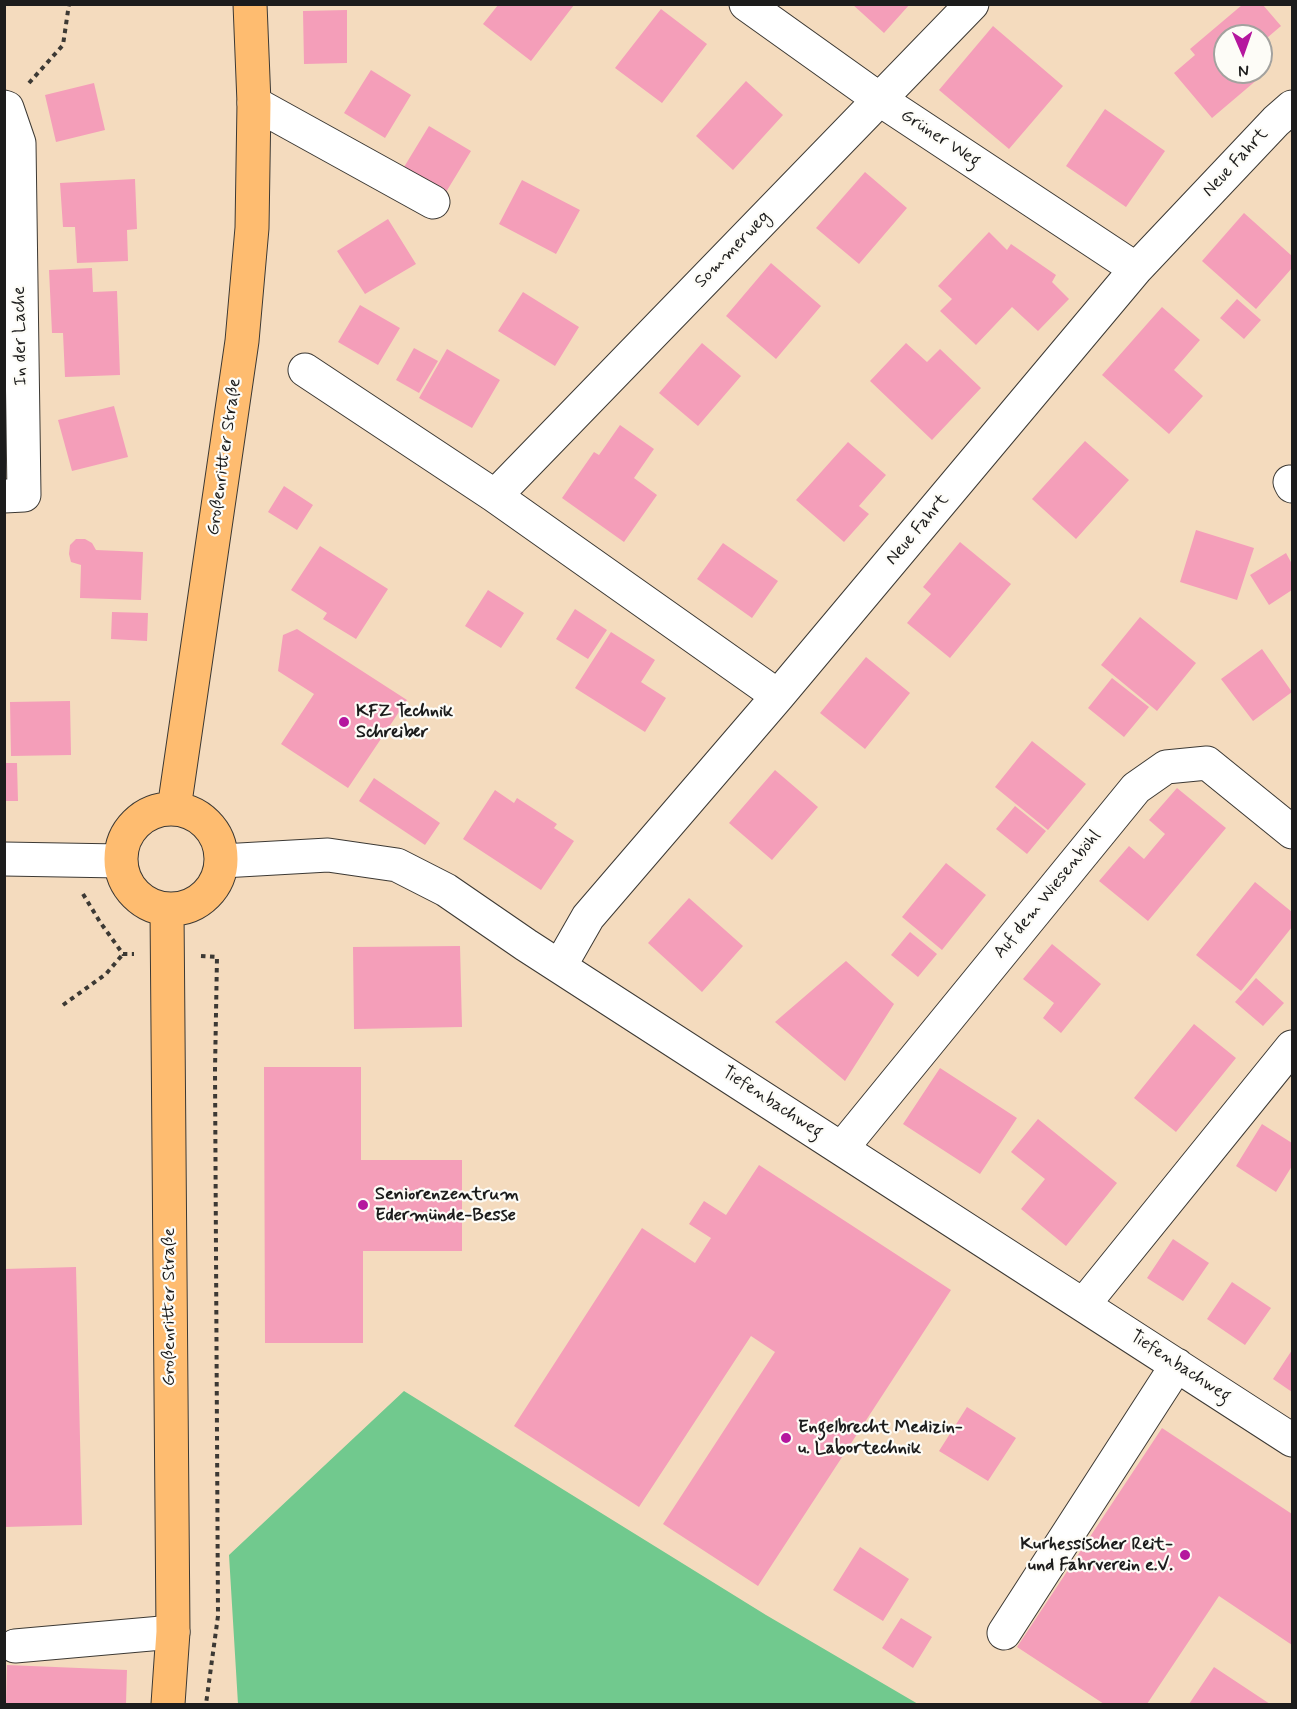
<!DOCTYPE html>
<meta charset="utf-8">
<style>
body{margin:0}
#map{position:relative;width:1297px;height:1709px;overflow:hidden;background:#f4dbbe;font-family:Mynerve,sans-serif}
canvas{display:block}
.frame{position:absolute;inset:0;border:6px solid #1c1c1c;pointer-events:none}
.north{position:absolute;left:1213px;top:24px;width:60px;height:60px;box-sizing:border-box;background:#fdfcf7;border:2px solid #a3a29f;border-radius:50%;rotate:178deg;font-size:16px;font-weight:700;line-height:24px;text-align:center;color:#1c1c1c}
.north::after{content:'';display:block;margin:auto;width:21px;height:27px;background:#b5179e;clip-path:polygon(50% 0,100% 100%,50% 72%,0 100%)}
</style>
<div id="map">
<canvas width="1297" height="1709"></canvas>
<div class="frame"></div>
<div class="north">N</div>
</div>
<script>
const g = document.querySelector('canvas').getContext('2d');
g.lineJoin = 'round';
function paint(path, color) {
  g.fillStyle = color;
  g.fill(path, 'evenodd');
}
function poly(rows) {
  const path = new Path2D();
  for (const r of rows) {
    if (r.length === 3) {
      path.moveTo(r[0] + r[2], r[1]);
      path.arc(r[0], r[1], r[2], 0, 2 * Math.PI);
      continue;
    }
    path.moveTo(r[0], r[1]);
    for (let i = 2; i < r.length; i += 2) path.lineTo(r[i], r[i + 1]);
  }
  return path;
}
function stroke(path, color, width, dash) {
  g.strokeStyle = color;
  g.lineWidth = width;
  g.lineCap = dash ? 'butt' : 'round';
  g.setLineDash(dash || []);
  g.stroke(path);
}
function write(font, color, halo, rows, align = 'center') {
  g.font = font + ' Mynerve,sans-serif';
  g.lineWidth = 4.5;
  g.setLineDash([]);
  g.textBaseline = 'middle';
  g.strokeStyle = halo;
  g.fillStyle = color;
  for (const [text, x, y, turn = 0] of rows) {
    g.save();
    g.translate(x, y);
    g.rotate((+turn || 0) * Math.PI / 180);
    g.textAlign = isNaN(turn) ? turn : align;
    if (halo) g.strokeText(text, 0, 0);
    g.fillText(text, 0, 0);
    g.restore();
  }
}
const green = poly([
 [404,1391,766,1615,918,1704,238,1704,229,1555]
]);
const building = poly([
 [852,4,910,4,884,33],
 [498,5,574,5,531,61,483,24],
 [1242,5,1263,5,1281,26,1261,43,1261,36,1225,36,1225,72,1261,72,1261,69,1265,73,1212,118,1174,73,1195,55,1190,49],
 [661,9,707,44,662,103,615,68],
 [347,10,347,63,304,64,303,11],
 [993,26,1063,86,1009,149,939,90],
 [371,70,411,95,385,138,344,113],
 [746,81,783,115,733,170,696,136],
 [94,83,105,130,56,142,45,95],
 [1105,109,1165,151,1126,207,1066,166],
 [429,126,471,151,443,197,401,172],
 [865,172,907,208,859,264,816,228],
 [135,179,137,229,127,230,128,261,77,263,75,227,63,227,60,183],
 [522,180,580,210,556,254,499,224],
 [1244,213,1292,256,1292,268,1256,309,1202,261],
 [388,219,416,264,365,294,337,251],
 [989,232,1007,250,1011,244,1056,275,1052,282,1069,299,1038,331,1012,307,976,345,940,311,952,299,938,286],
 [771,263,821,306,776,359,726,316],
 [92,268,93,292,117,291,120,375,65,377,63,333,52,333,49,270],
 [523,292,579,327,555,366,498,331],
 [1237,299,1261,320,1244,339,1220,318],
 [360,305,400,328,378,365,338,342],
 [1162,307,1200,340,1174,370,1203,396,1169,434,1102,375],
 [702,343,741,376,698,426,659,393],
 [906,343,927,362,940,349,981,388,932,440,870,381],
 [414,348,438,361,419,393,396,380],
 [447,349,500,380,472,428,419,398],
 [114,406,128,457,72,471,58,420],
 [620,425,654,449,634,478,657,495,624,542,562,498,594,452,599,455],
 [1085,441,1129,480,1076,539,1032,499],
 [848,442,886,475,859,506,869,514,844,542,796,500],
 [284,486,313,505,297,530,268,512],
 [1196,530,1254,548,1237,600,1180,582],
 [76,539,85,539,92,543,96,550,143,552,141,600,80,598,81,565,71,562,69,554,70,545],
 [960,542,1011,584,950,658,907,623,931,594,923,587],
 [723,543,778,581,752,618,697,579],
 [320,546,388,589,356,639,323,619,327,613,291,590],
 [1286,553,1292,564,1292,590,1269,605,1250,575],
 [488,590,524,613,501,648,465,626],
 [575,609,607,630,588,659,556,639],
 [112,612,148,613,147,641,111,639],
 [1140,617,1196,663,1157,711,1101,665],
 [297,629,407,700,348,788,281,744,314,694,278,671,283,635],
 [611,632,655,660,641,682,666,698,645,732,575,688],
 [1262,649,1292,692,1253,721,1221,679],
 [866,657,910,693,865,749,820,713],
 [1112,678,1149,707,1124,737,1088,708],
 [70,701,71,755,11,756,10,702],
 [1032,741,1086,784,1048,830,995,787],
 [4,763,17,763,18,801,4,801],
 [775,770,818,807,772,860,729,823],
 [374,778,440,823,425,845,359,801],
 [1177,788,1226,828,1148,921,1099,881,1129,846,1144,859,1154,847,1165,834,1149,820],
 [495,790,514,803,517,798,557,824,554,828,574,841,541,890,463,839],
 [1015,806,1046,831,1027,854,996,829],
 [946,863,986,895,942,950,902,917],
 [1255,882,1292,912,1292,927,1241,991,1196,955],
 [689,898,743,946,702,992,648,943],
 [910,932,937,954,918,977,891,955],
 [1052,944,1101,984,1061,1033,1043,1018,1054,1003,1023,979],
 [460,946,462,1027,354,1029,353,947],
 [846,961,894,1004,845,1081,775,1022],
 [1256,978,1284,1003,1263,1026,1235,1002],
 [1194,1024,1236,1058,1176,1132,1134,1098],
 [264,1067,361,1067,361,1160,462,1160,462,1251,363,1251,363,1343,265,1343],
 [940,1068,1017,1118,980,1174,903,1124],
 [1038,1119,1117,1183,1066,1246,1021,1209,1045,1179,1011,1152],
 [1262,1124,1292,1143,1292,1166,1276,1192,1236,1166],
 [759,1165,951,1290,758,1586,663,1524,775,1352,751,1336,639,1507,514,1426,642,1228,695,1263,711,1238,689,1224,704,1201,726,1215],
 [1173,1239,1209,1263,1183,1301,1147,1278],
 [76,1267,82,1525,4,1527,4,1269],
 [1232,1282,1271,1308,1245,1345,1207,1319],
 [1292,1350,1292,1392,1273,1379],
 [967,1407,1016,1438,988,1481,939,1451],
 [1162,1428,1292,1514,1292,1645,1219,1596,1147,1704,1104,1704,1017,1647],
 [860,1547,909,1579,883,1621,833,1590],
 [901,1618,932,1637,913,1668,882,1648],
 [7,1665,127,1670,126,1704,6,1704],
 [1214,1667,1270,1704,1189,1704]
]);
const path = poly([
 [29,83,63,45,69,4],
 [83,894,100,922,123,954,134,954],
 [201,956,217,957,215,1070,218,1616,206,1704],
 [63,1005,106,974,123,954]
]);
const minor = poly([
 [746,4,879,99,1136,269],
 [254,103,433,202],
 [4,107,7,108,19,143,24,495,4,496],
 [305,370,495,496,778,696],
 [1290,482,1292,486],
 [495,496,972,4],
 [4,859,120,861],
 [222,861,328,855,397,865,446,890,526,945,1292,1440],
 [560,966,588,917,778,696,1136,269,1276,121,1292,107],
 [842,1148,1136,788,1166,767,1207,763,1292,832],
 [1084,1304,1292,1047],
 [1004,1633,1177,1365],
 [15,1646,173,1632]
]);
const major = poly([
 [171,859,50],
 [174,809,242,341,252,228,254,103,250,4],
 [167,910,173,1632,168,1704]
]);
const markers = [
 [344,722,6,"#b5179e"],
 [363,1205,6,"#b5179e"],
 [786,1438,6,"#b5179e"],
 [1185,1555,6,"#b5179e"]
];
const streetNames = [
 ["Grüner Weg",940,139,33],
 ["Neue Fahrt",1236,163,-47],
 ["Sommerweg",733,250,-46],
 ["In der Lache",21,336,-91],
 ["Großenritter Straße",225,457,-82],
 ["Neue Fahrt",918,530,-50],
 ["Auf dem Wiesenböhl",1048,895,-51],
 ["Tiefenbachweg",772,1103,33],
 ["Großenritter Straße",170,1307,-90],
 ["Tiefenbachweg",1180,1367,33]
];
const poiNames = [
 ["KFZ Technik",356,712],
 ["Schreiber",356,733],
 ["Seniorenzentrum",375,1195],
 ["Edermünde-Besse",375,1216],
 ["Engelbrecht Medizin-",798,1428],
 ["u. Labortechnik",798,1449],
 ["Kurhessischer Reit-",1173,1545,"right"],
 ["und Fahrverein e.V.",1173,1566,"right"]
];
paint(green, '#71c98e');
paint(building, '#f49eb9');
stroke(minor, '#3c3934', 35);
stroke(major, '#3c3934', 35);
stroke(path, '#3c3934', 4, [4.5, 4.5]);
stroke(minor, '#fff', 33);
stroke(major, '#febc70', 33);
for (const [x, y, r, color] of markers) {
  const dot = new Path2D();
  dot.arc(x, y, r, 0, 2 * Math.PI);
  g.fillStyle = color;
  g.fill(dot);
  stroke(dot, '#fdfcf7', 2);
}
write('18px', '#1c1c1c', '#fdfcf7', streetNames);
write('bold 18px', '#1c1c1c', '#fdfcf7', poiNames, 'left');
</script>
